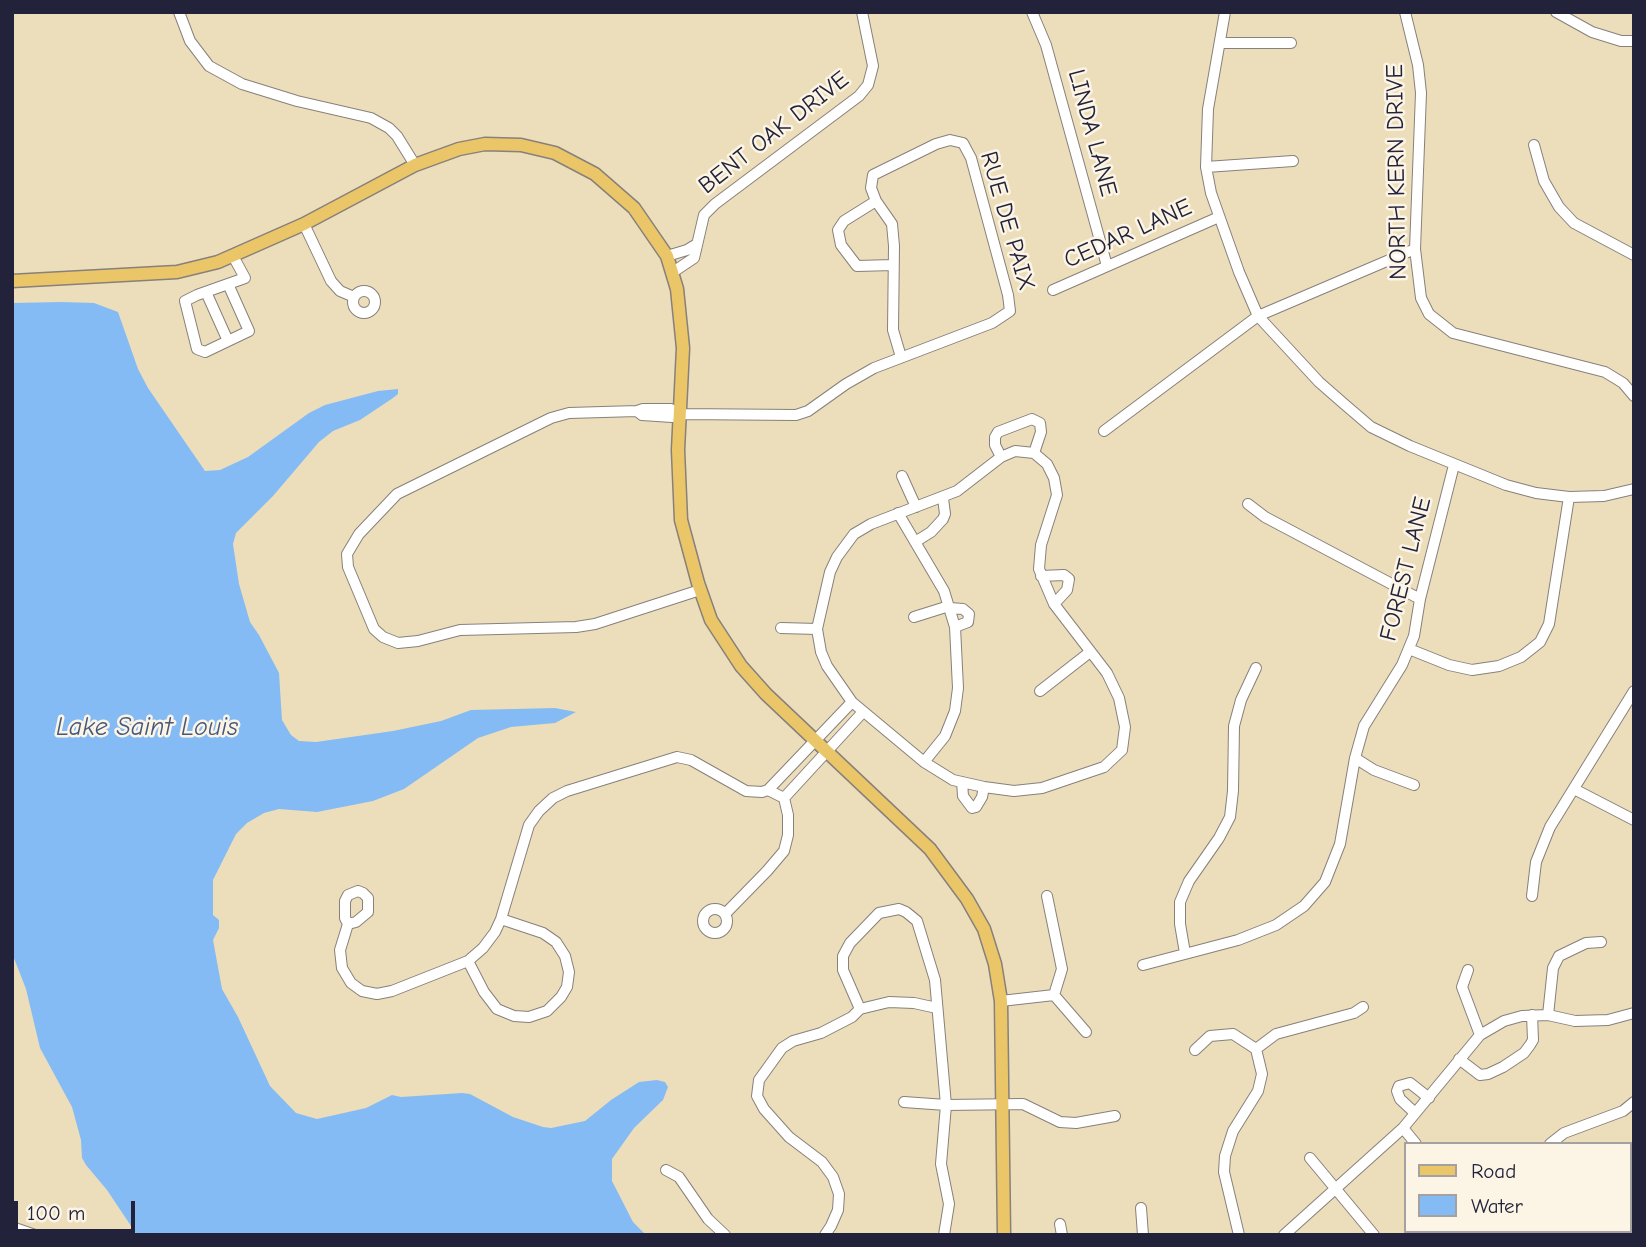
<!DOCTYPE html>
<style>
body{margin:0}
#map{position:relative;width:1646px;height:1247px;overflow:hidden;background:#ecdebb;font-family:"Comic Neue",sans-serif}
canvas{display:block}
.frame{position:absolute;inset:0;border:14px solid #22223b;pointer-events:none}
.legend{position:absolute;left:1404px;top:1142px;width:228px;height:91px;box-sizing:border-box;background:#fcf5e5;border:2px solid #a5a1a1;margin:0;padding:9px 12px;list-style:none;font-size:21px;color:#22223b}
.legend li{display:flex;align-items:center;gap:14px;height:35px}
.legend b{width:35px;border:2px solid #a5a1a1}
.scale{position:absolute;left:14px;top:1201px;width:121px;height:32px;box-sizing:border-box;border:4px solid #22223b;border-top:0;padding-left:9px;font-size:21px;line-height:24px;white-space:nowrap;color:#22223b;-webkit-text-stroke:5px #fcf5e5;paint-order:stroke}
</style>
<div id="map">
<canvas width="1646" height="1247"></canvas>
<div class="frame"></div>
<ul class="legend">
<li><b style="height:9px;background:#ebc669"></b>Road</li>
<li><b style="height:19px;background:#85bbf4"></b>Water</li>
</ul>
<div class="scale">100 m</div>
</div>
<script>
const g = document.querySelector('canvas').getContext('2d');
g.lineJoin = 'round';
function paint(path, color) {
  g.fillStyle = color;
  g.fill(path, 'evenodd');
}
function poly(rows) {
  const path = new Path2D();
  for (const r of rows) {
    if (r.length === 3) {
      path.moveTo(r[0] + r[2], r[1]);
      path.arc(r[0], r[1], r[2], 0, 2 * Math.PI);
      continue;
    }
    path.moveTo(r[0], r[1]);
    for (let i = 2; i < r.length; i += 2) path.lineTo(r[i], r[i + 1]);
  }
  return path;
}
function stroke(path, color, width, dash) {
  g.strokeStyle = color;
  g.lineWidth = width;
  g.lineCap = dash ? 'butt' : 'round';
  g.setLineDash(dash || []);
  g.stroke(path);
}
function write(font, color, halo, rows, align = 'center') {
  g.font = font + ' "Comic Neue",sans-serif';
  g.lineWidth = 5;
  g.setLineDash([]);
  g.textBaseline = 'middle';
  g.strokeStyle = halo;
  g.fillStyle = color;
  for (const [text, x, y, turn = 0] of rows) {
    g.save();
    g.translate(x, y);
    g.rotate((+turn || 0) * Math.PI / 180);
    g.textAlign = isNaN(turn) ? turn : align;
    if (halo) g.strokeText(text, 0, 0);
    g.fillText(text, 0, 0);
    g.restore();
  }
}
const green = poly([
 [1634,1160,1634,1235,1568,1235,1572,1231,1630,1231,1630,1162]
]);
const water = poly([
 [61,302,94,303,118,312,138,369,148,388,205,471,220,470,248,457,309,413,325,405,378,391,398,389,398,394,393,398,360,420,333,431,319,442,273,496,236,533,233,544,239,584,250,622,259,635,279,673,282,720,291,735,299,741,316,742,393,731,441,721,471,710,555,708,576,712,555,723,511,727,478,738,404,789,373,801,317,812,279,809,264,813,247,823,236,834,213,880,213,915,219,920,219,928,213,940,222,989,238,1017,270,1086,296,1113,317,1119,366,1108,392,1095,401,1097,462,1093,470,1094,513,1117,543,1127,551,1128,585,1121,611,1100,639,1082,657,1080,665,1082,668,1087,663,1100,634,1128,612,1159,612,1181,633,1222,646,1235,137,1235,107,1190,86,1165,82,1158,81,1140,72,1107,40,1048,26,989,12,953,12,303]
]);
const minor = poly([
 [179,12,190,41,209,66,242,84,297,101,371,118,389,128,397,136,415,165],
 [1032,12,1046,45,1107,266],
 [1225,12,1208,109,1206,167,1211,193,1239,272,1258,316,1319,382,1343,403,1371,427,1410,446,1506,485,1536,493,1569,497,1604,496,1634,489],
 [1405,12,1418,65,1421,93,1415,249,1421,298,1429,314,1453,333,1605,372,1623,383,1634,396],
 [1556,12,1592,32,1621,41,1634,41],
 [1221,43,1291,43],
 [1534,145,1544,181,1559,207,1574,223,1634,255],
 [1206,167,1293,161],
 [876,201,844,221,838,230,841,245,857,266,893,265],
 [304,224,331,281,340,291,354,297],
 [667,256,687,250,697,244],
 [673,272,694,258,704,215,715,204,859,96,868,85,873,66,862,12],
 [228,284,249,331,205,352,197,349,185,301,197,295,228,284,245,278,233,256],
 [1053,290,1219,217],
 [364,302,11],
 [206,292,228,341],
 [637,411,642,415,672,417,680,414,796,415,808,411,846,384,874,368,992,323,1010,311,1008,295,971,158,963,143,950,140,936,144,873,175,871,188,876,201,892,224,894,246,893,330,901,357],
 [680,414,671,409,643,409,637,411,569,413,551,418,397,494,359,534,347,554,348,567,374,629,383,637,398,643,418,641,460,630,576,627,595,624,700,590],
 [1104,431,1258,316,1415,249],
 [1001,457,995,445,995,437,998,432,1032,419,1040,423,1041,432,1034,453,1047,464,1054,478,1057,495,1041,545,1039,569,1054,604,1107,673,1119,698,1125,727,1122,750,1104,767,1042,788,1014,791,984,787,953,780,924,762,852,702,827,666,821,652,817,629,830,572,837,557,854,534,871,524,957,491,1001,457,1015,451,1034,453],
 [902,476,916,507],
 [1248,504,1265,517,1420,599],
 [898,513,944,591,955,627,958,688,955,711,945,736,924,762],
 [915,542,931,532,943,519,945,514,943,498],
 [1041,576,1064,575,1069,579,1067,590,1054,604],
 [950,608,963,609,969,614,968,622,955,627],
 [914,617,949,606],
 [781,628,817,629],
 [1409,649,1449,665,1472,670,1499,666,1521,657,1540,642,1549,624,1569,497],
 [1040,691,1090,652],
 [1355,758,1374,770,1414,785],
 [962,782,963,796,972,808,976,807,982,797,984,787],
 [1574,789,1634,820],
 [784,798,863,712],
 [358,891,363,893,368,898,368,912,356,922,348,924,345,918,345,901,348,895,358,891],
 [1047,896,1062,969,1054,995],
 [1532,896,1536,862,1550,827,1634,691],
 [715,921,12],
 [725,914,767,871,784,851,788,835,788,815,784,798,768,790],
 [348,924,340,950,342,968,351,983,362,991,377,994,392,991,468,961,483,948,495,932,501,919,529,825,539,811,553,798,567,791,677,757,691,760,746,791,762,792,768,790,852,702],
 [1185,953,1180,924,1180,902,1189,881,1219,838,1230,817,1233,791,1234,726,1241,700,1256,668],
 [468,961,484,992,497,1009,514,1016,529,1017,547,1011,561,997,567,987,569,972,565,956,556,942,543,933,501,919],
 [1143,965,1238,940,1276,925,1304,906,1325,882,1340,844,1355,758,1364,726,1402,665,1414,636,1420,599,1454,465],
 [1468,970,1462,987,1480,1035],
 [1054,995,1086,1032],
 [1001,1001,1054,995],
 [937,1008,914,1003,889,1002,860,1009,843,970,843,956,850,943,879,913,899,909,906,912,917,921,935,980,946,1105,941,1164,949,1204,944,1235],
 [1548,1015,1553,968,1559,956,1586,943,1601,942],
 [1256,1049,1276,1034,1354,1013,1363,1007],
 [1195,1050,1210,1036,1233,1034,1256,1049,1262,1074,1258,1091,1233,1131,1225,1156,1224,1172,1239,1235],
 [1459,1059,1480,1075,1488,1074,1503,1067,1524,1053,1530,1045,1533,1040,1532,1015],
 [904,1102,946,1105,1023,1104,1060,1122,1076,1123,1115,1116],
 [1415,1113,1400,1099,1397,1091,1399,1086,1410,1083,1429,1098],
 [1403,1128,1416,1144],
 [1550,1144,1564,1133,1623,1111,1634,1102],
 [1310,1158,1374,1235],
 [666,1170,679,1177,708,1219,725,1235],
 [1141,1208,1143,1235],
 [1060,1224,1062,1235],
 [12,1227,35,1235],
 [825,1235,831,1226,838,1210,839,1194,833,1177,822,1162,789,1137,764,1109,757,1096,759,1080,782,1048,793,1041,821,1033,852,1017,860,1009],
 [1284,1235,1403,1128,1480,1035,1504,1021,1522,1016,1548,1015,1575,1021,1608,1020,1634,1013]
]);
const major = poly([
 [12,281,177,272,218,262,304,224,415,165,459,149,485,144,521,145,555,153,595,174,634,208,667,256,677,289,683,348,678,450,681,520,698,583,711,620,741,666,766,694,930,849,967,899,984,929,995,964,1001,1001,1004,1235]
]);
const streetNames = [
 ["BENT OAK DRIVE",774,133,-38],
 ["LINDA LANE",1092,133,75],
 ["NORTH KERN DRIVE",1397,172,-91],
 ["RUE DE PAIX",1007,221,74],
 ["CEDAR LANE",1128,234,-24],
 ["FOREST LANE",1406,569,-76]
];
const waterNames = [
 ["Lake Saint Louis",147,728]
];
paint(green, '#84d798');
paint(water, '#85bbf4');
stroke(minor, '#87807b', 12);
stroke(major, '#87807b', 15);
stroke(minor, '#fff', 10);
stroke(major, '#ebc669', 12);
write('24px', '#22223b', '#fcf5e5', streetNames);
write('italic 26px', '#45587c', '#fcf5e5', waterNames);
</script>
